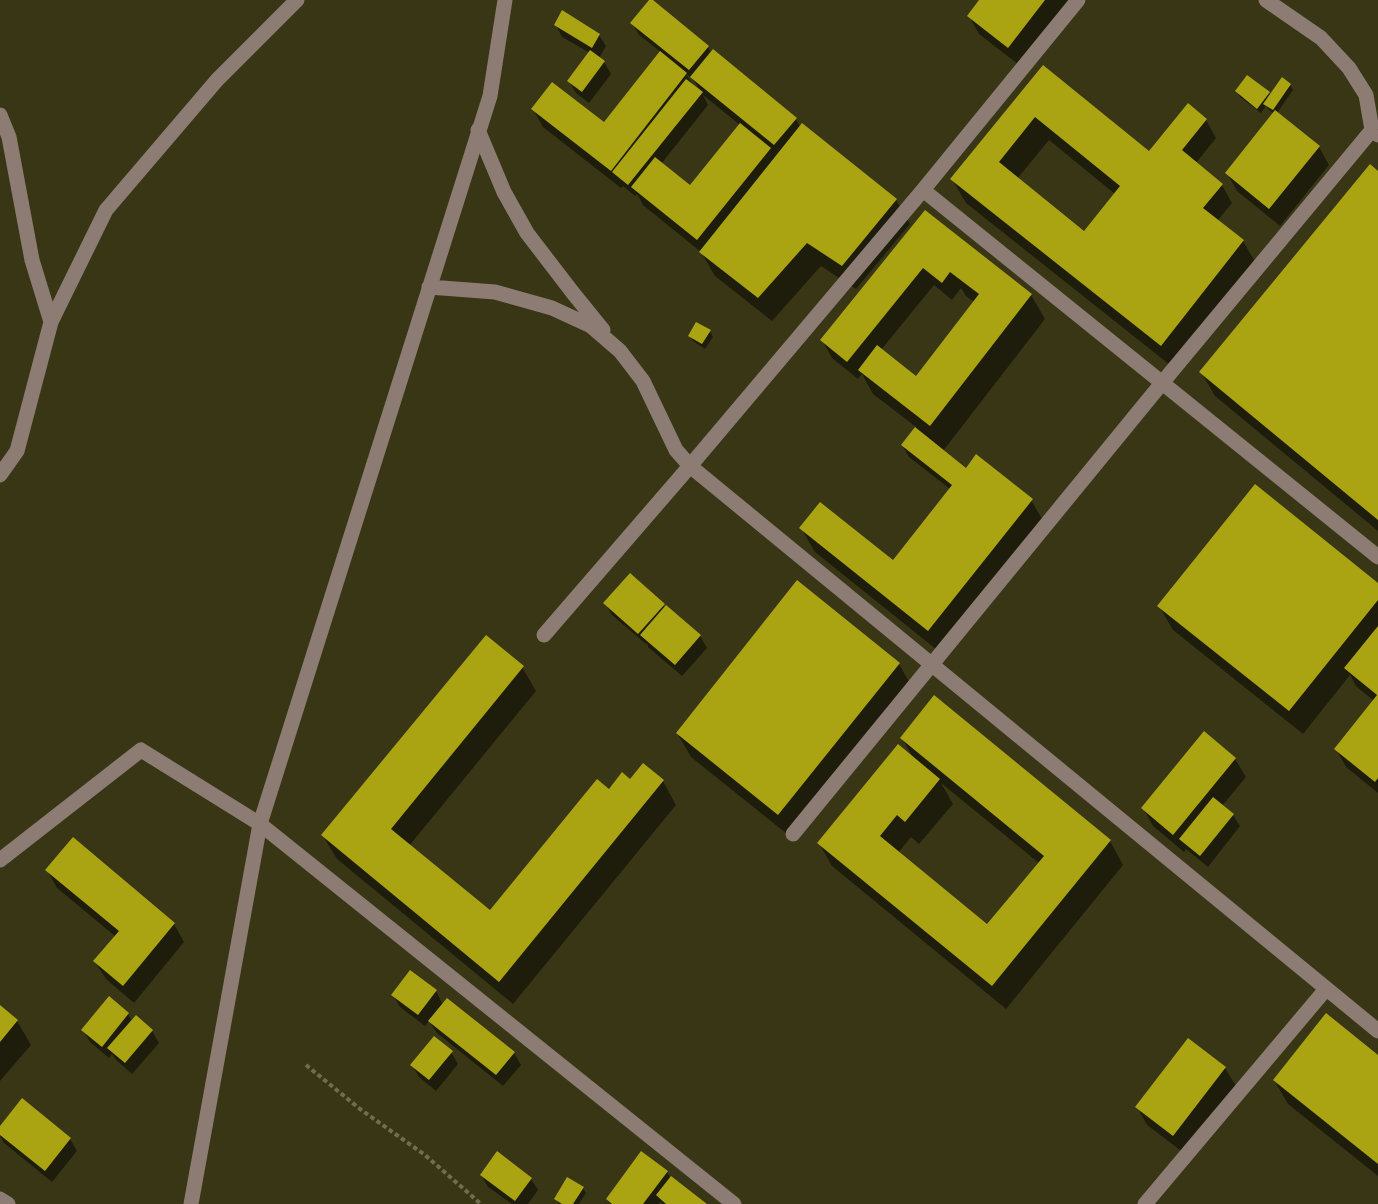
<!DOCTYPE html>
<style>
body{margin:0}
canvas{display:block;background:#383615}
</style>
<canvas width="1378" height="1204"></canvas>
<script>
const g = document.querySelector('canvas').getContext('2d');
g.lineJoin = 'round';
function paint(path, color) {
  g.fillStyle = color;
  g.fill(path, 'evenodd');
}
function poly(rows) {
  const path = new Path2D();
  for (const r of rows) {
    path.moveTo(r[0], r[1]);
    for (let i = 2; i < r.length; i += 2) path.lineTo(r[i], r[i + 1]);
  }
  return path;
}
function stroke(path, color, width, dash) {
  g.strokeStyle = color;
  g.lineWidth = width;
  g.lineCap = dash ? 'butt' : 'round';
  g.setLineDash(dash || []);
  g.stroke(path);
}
const shadow = poly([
 [981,0,1068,0,1019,65,979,34,969,16],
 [632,23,708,47,711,53,796,119,800,127,802,125,896,200,910,224,856,289,821,266,772,321,715,276,701,252,643,205,637,194,635,196,623,186,621,188,543,127,533,109,605,124,661,52,639,35],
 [686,74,693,79,701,92,694,87],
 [703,95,740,125,690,187,661,164,708,105],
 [556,25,599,35,606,46,599,58,604,62,611,74,589,103,576,93,569,81,590,53,562,37],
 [1043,67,1149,153,1188,105,1206,120,1216,138,1196,163,1222,185,1232,203,1217,221,1243,241,1257,265,1175,369,966,203,952,179],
 [1049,140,1115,194,1084,233,1017,179],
 [1290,85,1293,90,1277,113,1319,147,1329,165,1280,226,1237,191,1227,173,1274,114,1268,109,1266,106,1261,113,1240,97,1236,91,1269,93,1270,97],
 [1378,173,1378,531,1215,396,1201,372],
 [925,212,1031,295,1045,319,943,451,966,470,1031,500,1045,524,942,654,815,552,801,528,893,562,950,489,909,457,902,445,916,427,873,394,862,374,858,379,832,358,822,340],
 [934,285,952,300,961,288,966,296,974,302,916,378,881,350],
 [710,331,713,337,705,349,693,341,690,336],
 [1378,585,1378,793,1346,767,1336,749,1374,701,1356,686,1350,675,1303,734,1173,630,1159,606],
 [605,603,663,605,665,608,700,636,707,648,682,676,648,647,647,643,646,644,612,615],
 [899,664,912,687,792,838,691,757,677,733],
 [522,667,536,691,409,846,490,912,609,791,631,781,663,781,676,805,513,1004,337,859,323,836],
 [902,738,1110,841,1123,865,1006,1009,832,866,819,843,913,758],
 [941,783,1039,863,988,927,898,853,911,837,919,844,953,804],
 [1235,759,1246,777,1222,806,1233,815,1240,826,1208,867,1186,849,1184,852,1153,826,1143,808],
 [47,870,174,924,184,942,134,1003,106,979,95,962,116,937,57,888],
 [436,991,443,1005,514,1053,521,1065,503,1086,437,1033,429,1021,425,1026,400,1007,393,995],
 [0,1007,17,1021,31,1045,0,1081],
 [128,1014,132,1021,152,1031,159,1043,132,1074,116,1060,112,1054,109,1058,90,1042,83,1030],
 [1188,1040,1225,1068,1236,1086,1184,1153,1147,1125,1137,1107],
 [451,1052,458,1064,436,1091,419,1077,412,1065],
 [1378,1057,1378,1176,1288,1104,1274,1080],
 [22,1101,70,1139,77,1151,52,1182,4,1143,0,1136,0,1128],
 [667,1172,671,1179,704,1204,662,1204,661,1201,659,1204,610,1204,607,1199],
 [481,1175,531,1179,538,1190,528,1204,512,1204,488,1187],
 [583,1188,586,1193,579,1204,559,1204,556,1199]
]);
const building = poly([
 [649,0,653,0,709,46,689,70,630,23],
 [979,0,1045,0,1008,48,967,16],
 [562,10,600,34,592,48,554,25],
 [713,49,797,118,774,145,690,77],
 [590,50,605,61,582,92,567,81],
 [660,51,687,73,611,171,531,109,552,82,604,122],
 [1043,65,1149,151,1188,103,1207,119,1182,150,1223,184,1203,208,1244,240,1161,346,950,179],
 [1035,117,1120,186,1084,231,999,162],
 [1247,75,1270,92,1257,109,1235,91],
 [1282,77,1291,84,1273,110,1263,104],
 [686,79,703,92,628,185,612,172],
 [1275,110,1320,146,1269,209,1225,173],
 [740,123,771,148,697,240,631,187,655,157,690,185],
 [802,123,897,199,842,266,807,243,758,298,699,252],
 [1370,164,1378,171,1378,520,1199,372],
 [925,210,1032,294,930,426,858,370,877,345,916,376,979,294,950,272,942,283,923,268,847,362,820,340],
 [696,322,711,330,702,344,688,336],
 [915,427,966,468,976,454,1033,499,928,631,799,528,820,502,893,560,952,485,901,445],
 [1255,484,1378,583,1378,600,1289,711,1157,606],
 [630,573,665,604,638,634,603,603],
 [797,580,900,663,778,815,676,733],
 [666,605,701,635,675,665,640,635],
 [1378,626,1378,778,1375,782,1334,749,1377,695,1344,668],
 [486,635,524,666,391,829,490,910,597,779,609,789,622,772,630,779,643,763,664,780,499,982,321,835],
 [934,695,1111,840,992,986,817,843,898,744,940,779,905,822,897,815,880,836,987,924,1044,856,900,738],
 [1204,731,1236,758,1173,835,1141,808],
 [1213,797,1234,814,1200,856,1179,839],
 [73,837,175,923,123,986,93,961,119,931,45,870],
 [410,970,437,990,418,1015,391,995],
 [109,996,129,1013,102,1047,81,1030],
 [447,998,515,1052,496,1075,428,1021],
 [0,1005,18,1020,0,1042],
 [1326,1013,1378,1055,1378,1164,1273,1080],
 [136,1015,153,1030,125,1063,107,1048],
 [434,1036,453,1051,429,1080,410,1065],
 [1188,1038,1226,1067,1173,1136,1135,1107],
 [22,1098,71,1138,45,1171,0,1135,0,1126],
 [497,1151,532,1178,515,1201,480,1175],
 [641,1151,668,1171,643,1204,612,1204,606,1199],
 [671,1176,707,1204,666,1204,656,1195],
 [567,1177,584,1187,573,1204,562,1204,554,1199]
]);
const path = poly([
 [306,1065,360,1109,425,1155,481,1204]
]);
const minor = poly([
 [1266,0,1321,38,1349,68,1366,95,1372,130,1378,135],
 [0,115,9,137,32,260,51,322],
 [478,130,504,192,527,233,573,293,603,330],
 [923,190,1378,557],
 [429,287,495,292,552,308,591,326,620,351,643,381,676,450,690,466,1378,1031],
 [0,475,17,451,51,322,106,210,217,80,297,0],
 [544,635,690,466,923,190,1078,0],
 [793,834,1162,383,1372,130],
 [0,860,141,750,260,824,734,1204],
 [0,1199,8,1204],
 [191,1204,260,824,490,96,505,0],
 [1145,1204,1326,989]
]);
paint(shadow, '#0007');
paint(building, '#aaa312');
stroke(path, '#6e6d50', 4, [4.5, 3]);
stroke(minor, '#8c7c74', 15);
</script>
